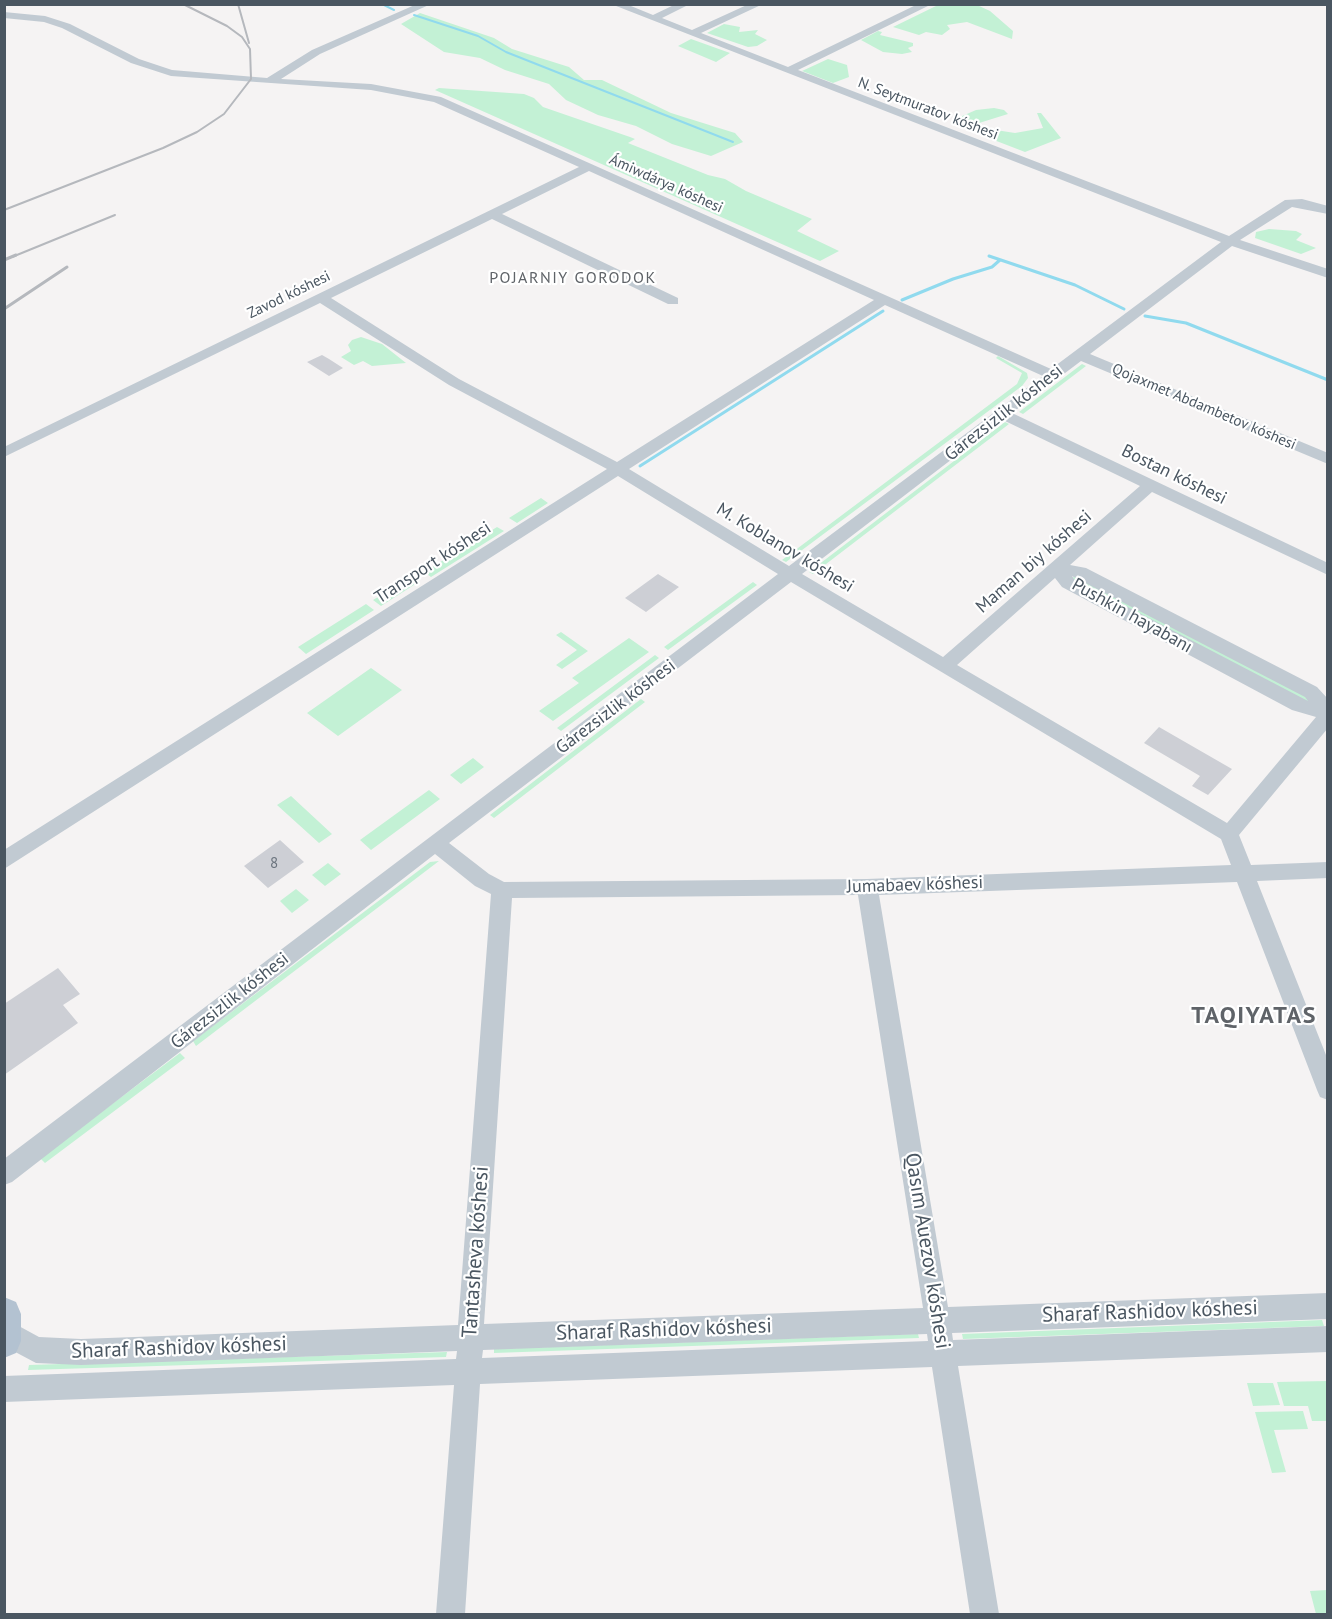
<!DOCTYPE html>
<meta charset="utf-8">
<style>
body{margin:0}
#map{position:relative;width:1332px;height:1619px;overflow:hidden;background:#f5f3f3;font-family:"PT Sans",sans-serif}
canvas{display:block}
.frame{position:absolute;inset:0;border:6px solid #4a5661;pointer-events:none}
</style>
<div id="map">
<canvas width="1332" height="1619"></canvas>
<div class="frame"></div>
</div>
<script>
const g = document.querySelector('canvas').getContext('2d');
g.lineJoin = 'round';
function paint(path, color) {
  g.fillStyle = color;
  g.fill(path, 'evenodd');
}
function poly(rows) {
  const path = new Path2D();
  for (const r of rows) {
    path.moveTo(r[0], r[1]);
    for (let i = 2; i < r.length; i += 2) path.lineTo(r[i], r[i + 1]);
  }
  return path;
}
function stroke(path, color, width, dash) {
  g.strokeStyle = color;
  g.lineWidth = width;
  g.lineCap = dash ? 'butt' : 'round';
  g.setLineDash(dash || []);
  g.stroke(path);
}
function write(font, color, halo, rows, align = 'center') {
  g.font = font + ' "PT Sans",sans-serif';
  g.lineWidth = 4.5;
  g.setLineDash([]);
  g.textBaseline = 'middle';
  g.strokeStyle = halo;
  g.fillStyle = color;
  for (const [text, x, y, turn = 0] of rows) {
    g.save();
    g.translate(x, y);
    g.rotate((+turn || 0) * Math.PI / 180);
    g.textAlign = isNaN(turn) ? turn : align;
    if (halo) g.strokeText(text, 0, 0);
    g.fillText(text, 0, 0);
    g.restore();
  }
}
const green = poly([
 [977,5,990,11,1013,31,1012,39,967,22,947,25,950,29,942,35,926,32,919,35,893,27,938,5],
 [420,13,494,38,512,49,569,67,584,80,602,80,671,113,735,133,743,142,711,156,672,144,636,126,598,115,566,100,549,84,505,70,480,58,444,52,401,24],
 [724,24,740,27,739,32,758,30,755,34,767,40,757,46,748,47,707,33],
 [878,31,882,32,880,35,913,43,913,46,908,48,912,52,902,54,883,52,861,40],
 [691,39,730,53,716,62,678,46],
 [828,59,847,65,849,77,833,83,802,71],
 [439,88,524,94,534,98,543,107,630,137,635,139,628,143,708,175,725,179,746,191,812,219,797,231,839,251,820,261,435,90],
 [994,108,1004,110,1008,114,979,123,983,128,1015,133,1043,128,1037,113,1041,113,1061,138,1025,152,955,125,957,121,962,120,960,117,976,110],
 [1269,229,1296,231,1302,234,1296,240,1316,248,1301,254,1255,238,1256,232],
 [361,337,382,344,406,363,372,366,363,361,354,365,341,357,351,351,348,345,352,340],
 [998,356,1027,373,1028,378,1022,386,786,562,782,560,1017,384,1022,373,996,358],
 [1082,364,1086,366,1023,414,1019,412],
 [1005,422,1009,424,813,574,809,572],
 [541,498,548,503,517,523,509,518],
 [497,527,504,531,431,577,424,572],
 [1080,576,1309,697,1311,702,1304,703,1074,582,1073,577],
 [409,578,417,583,381,606,373,600],
 [753,582,757,585,668,650,664,647],
 [366,604,374,610,306,654,298,647],
 [561,632,588,651,562,669,556,665,577,650,556,635],
 [629,638,649,652,553,721,539,711,579,683,572,678],
 [655,655,659,658,561,731,557,728],
 [371,668,402,690,338,736,307,713],
 [641,699,645,702,494,818,490,815],
 [473,758,484,767,461,784,450,775],
 [429,790,440,799,371,850,360,840],
 [291,796,332,834,319,843,277,805],
 [439,861,196,1046,193,1041,430,862],
 [328,863,341,874,325,886,312,875],
 [296,889,309,900,292,913,280,901],
 [180,1053,185,1058,45,1163,40,1158],
 [1322,1320,1324,1326,963,1339,962,1334],
 [918,1334,919,1338,494,1353,494,1349],
 [447,1352,446,1357,28,1370,29,1365],
 [1327,1381,1327,1421,1312,1421,1308,1406,1284,1406,1277,1382],
 [1247,1383,1273,1383,1280,1405,1253,1406],
 [1303,1411,1308,1429,1274,1430,1286,1472,1272,1473,1255,1412],
 [1327,1590,1327,1614,1316,1614,1310,1591]
]);
const streamFar1 = poly([
 [382,4,394,10],
 [414,15,478,36,506,52,733,142]
]);
const stream = poly([
 [989,256,1075,285,1124,309],
 [902,300,953,279,992,267,1000,260],
 [1145,316,1186,323,1328,380],
 [640,466,883,311]
]);
const building = poly([
 [322,355,329,359,343,368,329,376,307,362],
 [658,574,679,587,646,612,625,598],
 [1159,727,1232,769,1208,795,1192,786,1200,776,1144,743],
 [280,840,304,862,268,888,244,866],
 [58,968,80,994,63,1005,78,1023,4,1075,4,1004]
]);
const minor = poly([
 [417,4,431,4,320,54,281,79,371,84,441,97,1051,369,1221,242,611,4,626,4,653,15,676,4,690,4,662,18,692,30,749,4,763,4,701,33,788,67,918,4,932,4,798,70,1229,236,1285,200,1302,199,1328,206,1328,214,1292,207,1240,240,1328,269,1328,278,1232,246,1090,354,1328,453,1328,464,1081,361,1012,413,1328,563,1328,575,1152,492,1070,565,1086,568,1317,687,1328,699,1328,728,1239,835,1251,865,1328,862,1328,878,1257,881,1328,1060,1328,1100,1320,1097,1317,1090,1237,882,879,895,948,1307,1328,1293,1328,1319,952,1333,953,1340,1328,1326,1328,1352,958,1366,999,1614,970,1614,932,1367,480,1384,465,1614,436,1614,454,1385,4,1402,4,1376,456,1359,457,1351,81,1365,36,1363,4,1346,6,1319,39,1337,81,1339,458,1325,491,894,475,886,435,854,12,1182,4,1185,4,1159,778,574,618,476,4,869,4,850,607,469,449,385,320,303,4,457,4,447,579,167,434,102,371,90,171,76,131,63,62,28,44,22,4,18,4,12,45,16,70,24,139,59,172,70,267,78,312,50,417,4],
 [589,171,874,300,617,462,459,379,331,298,492,219,668,304,678,304,678,298,502,214,589,171],
 [885,305,1043,376,789,566,629,469,885,305],
 [1003,420,1140,486,943,657,802,574,1003,420],
 [1072,576,1305,697,1308,701,1074,579,1072,576],
 [1055,578,1062,587,1292,710,1316,717,1227,823,957,665,1055,578],
 [791,582,1221,839,1231,865,867,879,504,882,489,874,449,843,791,582],
 [858,895,923,1308,484,1324,512,898,858,895],
 [927,1334,928,1341,482,1358,483,1350,927,1334]
]);
const major = poly([
 [4,1297,16,1302,21,1314,21,1341,16,1353,4,1358,4,1297]
]);
const railFar1 = poly([
 [238,4,249,43],
 [4,210,163,148,197,132,224,114,251,79,250,49,242,37,227,26,183,4],
 [12,257,115,215]
]);
const rail = poly([
 [4,260,16,255],
 [4,309,67,267]
]);
const farStreetnames = [
 ["N. Seytmuratov kóshesi",928,109,21],
 ["Ámiwdárya kóshesi",666,184,24],
 ["Zavod kóshesi",289,295,-26],
 ["Qojaxmet Abdambetov kóshesi",1204,407,23]
];
const numberNames = [
 ["8",274,864]
];
const farNeighbourhoodnames = [
 ["POJARNIY GORODOK",573,278]
];
const streetNames = [
 ["Gárezsizlik kóshesi",1004,413,-38],
 ["Bostan kóshesi",1174,475,26],
 ["M. Koblanov kóshesi",785,548,31],
 ["Maman biy kóshesi",1034,562,-41],
 ["Transport kóshesi",433,563,-33],
 ["Pushkin hayabanı",1132,616,29],
 ["Gárezsizlik kóshesi",616,707,-37],
 ["Jumabaev kóshesi",915,885,-2],
 ["Gárezsizlik kóshesi",230,1001,-38]
];
const nearStreetnames = [
 ["Qasım Auezov kóshesi",927,1251,81],
 ["Tantasheva kóshesi",476,1252,-86],
 ["Sharaf Rashidov kóshesi",1150,1312,-2],
 ["Sharaf Rashidov kóshesi",664,1330,-2],
 ["Sharaf Rashidov kóshesi",179,1348,-2]
];
const districtNames = [
 ["TAQIYATAS",1254,1016]
];
paint(green, '#c3f1d5');
stroke(streamFar1, '#90daee', 2);
stroke(stream, '#90daee', 3);
paint(building, '#cdcfd5');
paint(minor, '#c1cad2');
paint(major, '#b3c2d1');
stroke(railFar1, '#b5b8bd', 2);
stroke(rail, '#b5b8bd', 3);
write('15px', '#4a5661', '#fff', farStreetnames);
write('15px', '#6b747e', null, numberNames);
g.letterSpacing = '1.5px';
write('16px', '#5f6368', '#fff', farNeighbourhoodnames);
g.letterSpacing = '0px';
write('18px', '#4a5661', '#fff', streetNames);
write('21px', '#4a5661', '#fff', nearStreetnames);
g.letterSpacing = '1.5px';
write('bold 24px', '#5f6368', '#fff', districtNames);
g.letterSpacing = '0px';
</script>
